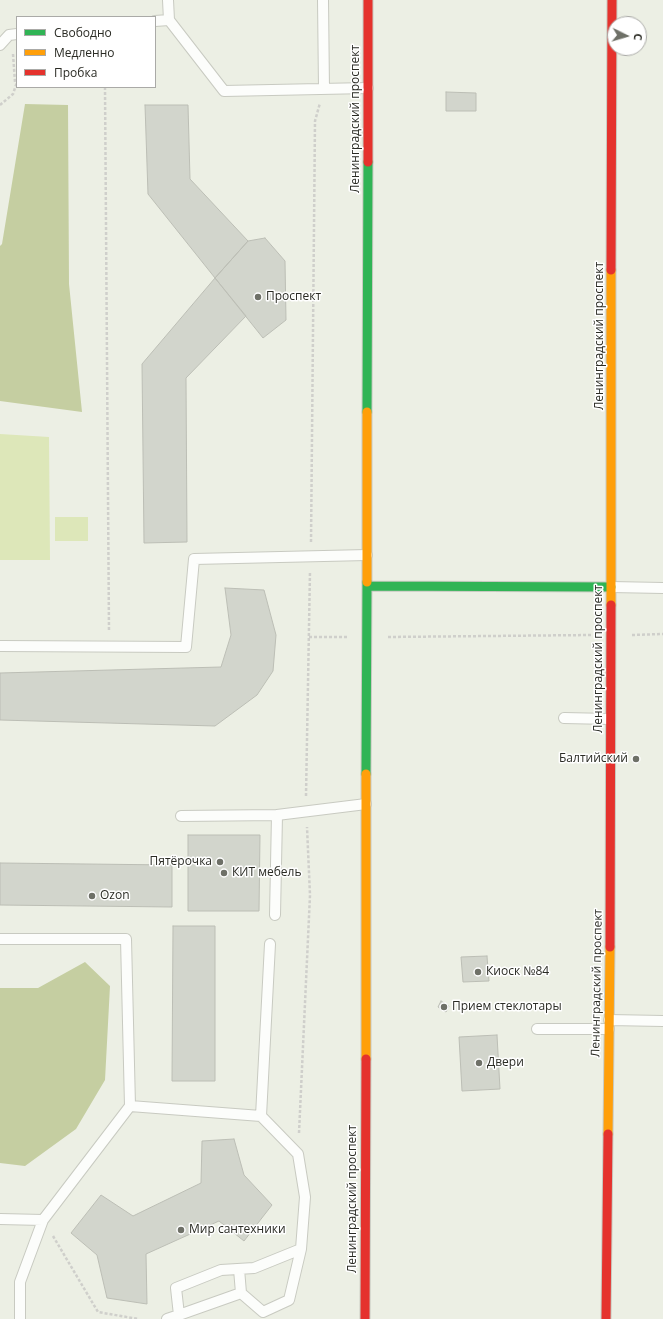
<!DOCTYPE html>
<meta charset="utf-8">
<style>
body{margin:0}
#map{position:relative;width:663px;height:1319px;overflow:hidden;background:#ecefe4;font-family:"Open Sans",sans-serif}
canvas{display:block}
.legend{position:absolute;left:16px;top:16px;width:140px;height:72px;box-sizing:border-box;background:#fff;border:1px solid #aaaaa7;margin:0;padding:5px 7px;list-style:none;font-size:12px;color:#2a2b24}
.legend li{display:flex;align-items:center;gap:8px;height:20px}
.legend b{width:20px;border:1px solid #aaaaa7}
.north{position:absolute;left:607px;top:16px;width:40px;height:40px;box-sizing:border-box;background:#fff;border:1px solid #aaaaa7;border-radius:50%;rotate:95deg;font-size:11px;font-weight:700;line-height:16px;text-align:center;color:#2a2b24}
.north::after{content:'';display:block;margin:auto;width:14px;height:18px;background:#6e7067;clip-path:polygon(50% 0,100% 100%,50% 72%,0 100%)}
</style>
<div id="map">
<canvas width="663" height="1319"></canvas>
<ul class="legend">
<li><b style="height:5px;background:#30b455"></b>Свободно</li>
<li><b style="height:5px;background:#ff9f0a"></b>Медленно</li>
<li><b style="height:5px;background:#e5322d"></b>Пробка</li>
</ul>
<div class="north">С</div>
</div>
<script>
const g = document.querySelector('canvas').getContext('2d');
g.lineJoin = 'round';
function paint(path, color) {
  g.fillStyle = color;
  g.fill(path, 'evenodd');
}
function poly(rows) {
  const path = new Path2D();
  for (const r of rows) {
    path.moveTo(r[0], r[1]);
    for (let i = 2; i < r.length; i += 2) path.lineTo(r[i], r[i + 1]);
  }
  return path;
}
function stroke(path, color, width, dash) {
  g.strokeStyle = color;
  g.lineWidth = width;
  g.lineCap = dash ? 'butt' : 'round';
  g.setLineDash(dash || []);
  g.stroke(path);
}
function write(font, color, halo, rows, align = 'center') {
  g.font = font + ' "Open Sans",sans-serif';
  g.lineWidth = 3;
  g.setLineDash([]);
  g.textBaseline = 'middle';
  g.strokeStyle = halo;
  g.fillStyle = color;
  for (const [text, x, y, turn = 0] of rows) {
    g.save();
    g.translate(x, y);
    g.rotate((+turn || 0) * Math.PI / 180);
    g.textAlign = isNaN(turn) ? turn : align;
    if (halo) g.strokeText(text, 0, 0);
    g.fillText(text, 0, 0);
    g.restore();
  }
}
const green = poly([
 [0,434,49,437,50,560,0,560],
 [55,517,88,517,88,541,55,541]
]);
const forest = poly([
 [25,104,68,105,69,284,82,412,0,401,0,246,2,244],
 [85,962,110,986,105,1080,76,1129,25,1166,0,1163,0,988,38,988]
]);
const building = poly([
 [446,92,476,93,476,111,446,111,446,92],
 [145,105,188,105,190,179,248,241,215,278,148,194,145,105],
 [265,238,285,261,286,320,263,338,215,278,248,241,265,238],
 [215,278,246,316,186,378,187,542,144,543,142,364,215,278],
 [225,588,264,590,276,635,273,671,257,695,215,726,0,720,0,673,221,667,231,635,225,588],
 [188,835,260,835,259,911,188,911,188,835],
 [0,863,172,865,172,907,0,905,0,863],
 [173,926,215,926,215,1081,172,1081,173,926],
 [487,956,489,981,463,982,461,957,487,956],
 [441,1001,449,1006,446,1012,438,1007,441,1001],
 [497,1035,500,1089,462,1091,459,1037,497,1035],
 [234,1139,244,1175,272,1205,244,1241,219,1221,146,1254,147,1304,107,1298,97,1255,71,1233,101,1195,133,1216,201,1183,202,1141,234,1139]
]);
const path = poly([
 [13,54,15,82],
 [105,87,109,632],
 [0,105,13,94,17,82],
 [311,542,315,121,320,103],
 [632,635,663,634],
 [309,637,347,637],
 [388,637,591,635],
 [306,796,310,571],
 [299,1133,310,895,307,827],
 [53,1236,98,1312,138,1319]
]);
const lane = poly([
 [168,0,169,20],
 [323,0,324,89],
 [155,21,169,20,224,91,368,88],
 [0,45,9,35,17,34],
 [611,587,663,588],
 [0,646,186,647,194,559,367,555],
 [564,718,610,719],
 [181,816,277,815],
 [275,915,277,815,366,804],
 [0,939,126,939,130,1106,43,1220,0,1219],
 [609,1020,663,1021],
 [537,1029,609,1029],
 [130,1106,261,1116,270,944],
 [241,1293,263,1312,289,1300,301,1249],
 [179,1315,241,1293,239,1269],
 [20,1319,20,1282,43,1220],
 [167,1319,179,1315,176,1288,221,1270,254,1268,301,1249,305,1197,298,1154,261,1116]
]);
const fast = poly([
 [367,412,368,162],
 [367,586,611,587],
 [366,774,367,582]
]);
const slow = poly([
 [367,582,367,412],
 [611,605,611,270],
 [366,1059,366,774],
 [608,1134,610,947]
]);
const jam = poly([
 [368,162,368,0],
 [611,270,612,0],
 [610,947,611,605],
 [365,1319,366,1059],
 [606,1319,608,1134]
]);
const markers = [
 [258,297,4,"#6e7067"],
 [636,759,4,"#6e7067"],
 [220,862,4,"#6e7067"],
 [224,873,4,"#6e7067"],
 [92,896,4,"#6e7067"],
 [478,972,4,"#6e7067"],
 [444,1007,4,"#6e7067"],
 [479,1063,4,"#6e7067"],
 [181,1230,4,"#6e7067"]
];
const streetNames = [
 ["Ленинградский проспект",356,119,-90],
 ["Ленинградский проспект",600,336,-90],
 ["Ленинградский проспект",599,659,-90],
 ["Ленинградский проспект",597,983,-89],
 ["Ленинградский проспект",353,1199,-90]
];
const poiNames = [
 ["Проспект",266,297],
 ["Балтийский",628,759,"right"],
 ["Пятёрочка",212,862,"right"],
 ["КИТ мебель",232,873],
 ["Ozon",100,896],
 ["Киоск №84",486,972],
 ["Прием стеклотары",452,1007],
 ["Двери",487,1063],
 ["Мир сантехники",189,1230]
];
paint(green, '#dde7b9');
paint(forest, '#c5cea1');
paint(building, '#d2d5cc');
stroke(building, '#bcbeb5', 1);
stroke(lane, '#c8cac1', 12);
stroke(fast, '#c8cac1', 11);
stroke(slow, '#c8cac1', 11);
stroke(jam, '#c8cac1', 11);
stroke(path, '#cfcfcb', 2.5, [3, 2]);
stroke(lane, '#fcfdfb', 10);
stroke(fast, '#30b455', 9);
stroke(slow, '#ff9f0a', 9);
stroke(jam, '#e5322d', 9);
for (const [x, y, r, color] of markers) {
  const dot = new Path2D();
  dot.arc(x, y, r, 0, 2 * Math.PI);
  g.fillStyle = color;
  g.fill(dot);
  stroke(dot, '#fff', 1.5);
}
write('12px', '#2a2b24', '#fff', streetNames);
write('12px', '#2a2b24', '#fff', poiNames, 'left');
</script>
